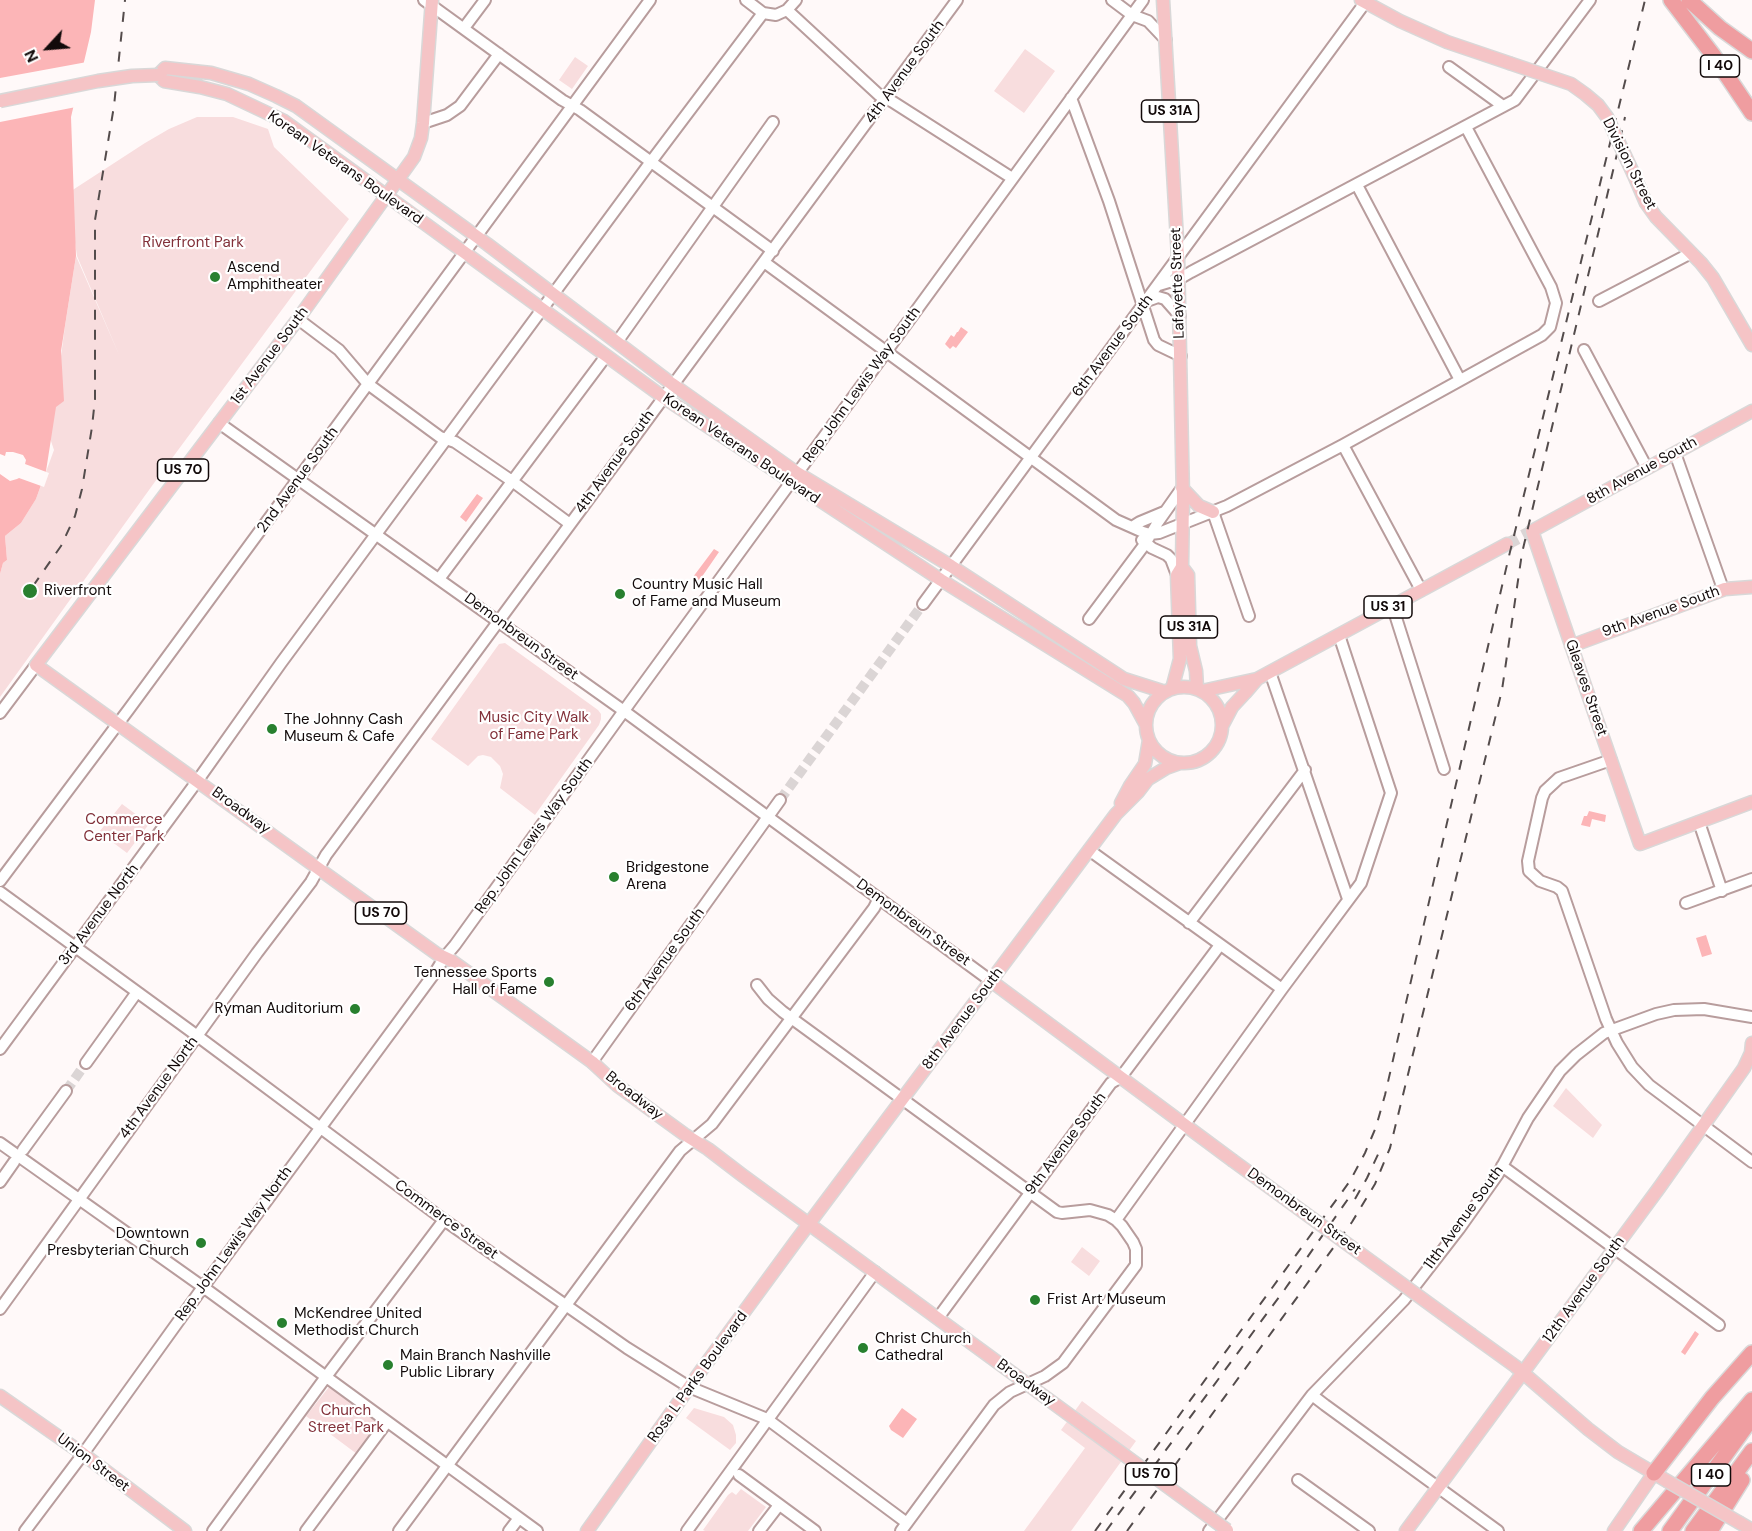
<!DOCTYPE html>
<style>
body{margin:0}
#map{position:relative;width:1752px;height:1531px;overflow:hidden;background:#fff9f9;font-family:"DM Sans",sans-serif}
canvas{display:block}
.north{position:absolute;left:18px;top:18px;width:60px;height:60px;-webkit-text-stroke:4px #fff;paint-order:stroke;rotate:244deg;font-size:16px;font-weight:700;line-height:24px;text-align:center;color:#120a0a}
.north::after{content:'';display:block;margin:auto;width:21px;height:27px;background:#120a0a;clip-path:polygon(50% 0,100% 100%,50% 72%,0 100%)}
</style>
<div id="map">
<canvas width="1752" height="1531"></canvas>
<div class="north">N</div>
</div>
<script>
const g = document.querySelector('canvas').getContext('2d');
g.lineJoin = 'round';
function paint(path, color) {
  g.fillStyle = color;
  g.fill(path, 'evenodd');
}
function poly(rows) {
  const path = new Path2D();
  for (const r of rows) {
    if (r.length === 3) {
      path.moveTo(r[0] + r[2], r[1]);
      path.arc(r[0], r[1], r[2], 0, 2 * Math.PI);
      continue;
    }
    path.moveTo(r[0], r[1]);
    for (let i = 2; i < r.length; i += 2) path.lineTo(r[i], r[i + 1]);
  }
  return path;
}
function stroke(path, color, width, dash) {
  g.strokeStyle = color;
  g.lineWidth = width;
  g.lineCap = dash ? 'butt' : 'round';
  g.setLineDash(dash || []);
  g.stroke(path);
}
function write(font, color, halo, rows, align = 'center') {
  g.font = font + ' "DM Sans",sans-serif';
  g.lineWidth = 4.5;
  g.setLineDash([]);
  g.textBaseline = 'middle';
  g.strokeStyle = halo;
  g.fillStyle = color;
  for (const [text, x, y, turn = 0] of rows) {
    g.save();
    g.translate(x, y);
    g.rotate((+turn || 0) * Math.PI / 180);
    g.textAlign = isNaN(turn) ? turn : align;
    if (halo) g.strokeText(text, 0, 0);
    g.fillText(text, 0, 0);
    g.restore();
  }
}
const green = poly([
 [1025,49,1055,71,1024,113,994,91],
 [575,57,588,66,572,89,559,80],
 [197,117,233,117,268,129,274,147,349,219,167,465,0,697,0,574,3,563,7,560,5,536,21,523,36,499,54,450,50,438,65,326,76,256,120,357,77,256,68,193,145,143,169,129],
 [505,643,598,710,601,714,601,719,599,725,535,815,500,788,503,774,500,766,491,757,483,755,478,756,468,766,431,739,499,644],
 [122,804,149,824,127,853,99,832],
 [1566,1088,1602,1125,1593,1138,1553,1106],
 [1082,1247,1100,1261,1089,1276,1071,1262],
 [333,1382,387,1422,361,1457,306,1416],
 [1082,1401,1136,1441,1071,1531,1024,1531,1085,1448,1061,1430],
 [694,1408,724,1417,733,1425,736,1435,736,1443,730,1450,686,1418],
 [741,1489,766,1507,748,1531,705,1531,703,1530,728,1495,732,1492,736,1495]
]);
const water = poly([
 [0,0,95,0,91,32,71,117,76,256,61,351,64,401,56,407,46,471,36,499,21,523,5,536,7,560,3,563,0,574],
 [961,327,968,332,956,348,953,346,950,349,945,344,951,335,954,337,957,332,958,332],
 [477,494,483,498,466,522,460,517],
 [714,549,719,552,699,581,693,577],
 [1589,811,1606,815,1605,822,1592,819,1590,827,1581,825,1584,816,1587,816],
 [1706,935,1712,954,1702,957,1696,938],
 [1695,1331,1699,1334,1685,1355,1681,1352],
 [902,1408,917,1419,903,1438,891,1430,889,1426]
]);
const pier = poly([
 [87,62,76,107,0,122,0,78],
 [6,452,13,452,23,455,26,460,25,464,49,473,44,487,19,478,17,479,10,481,0,474,0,454,5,456]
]);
const minorTunnel = poly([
 [780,800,923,604],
 [66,1091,86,1063]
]);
const majorTunnel = poly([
 [1507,544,1532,531]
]);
const minor = poly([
 [424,0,562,100,580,110,773,251],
 [746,0,763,13],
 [1112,0,1132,15,1148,21,1166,40],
 [787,10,879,95,893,102,1012,178],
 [464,28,485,0],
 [1449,67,1503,106],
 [1071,98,1109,201,1154,340,1158,345,1181,356],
 [423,123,447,115,460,106,499,54],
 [1357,185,1460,380],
 [764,262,1116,520,1143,532,1150,534,1159,533,1227,506,1343,445,1542,335,1550,327,1556,303,1551,287,1466,127],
 [1159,285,1179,279,1191,272,1515,100,1590,0],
 [1147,301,1158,297,1165,299,1180,316],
 [1599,301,1691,253],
 [298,319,339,350,368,384,440,437,455,442,512,481,570,524],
 [617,342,773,122],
 [1584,350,1647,468],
 [219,423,624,711,991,981],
 [1343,445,1421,590],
 [1675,453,1723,589],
 [1213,512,1249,616],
 [1132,527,1140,522,1164,512],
 [1142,540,1152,548,1167,555,1171,559,1177,575],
 [439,579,606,356],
 [923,604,1367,0],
 [1392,605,1444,769],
 [1089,619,1145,544,1158,522,1182,488],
 [1270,672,1348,899],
 [0,713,36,665],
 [1611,760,1559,778,1545,791,1542,798,1528,861,1529,871,1540,881,1557,887,1562,891,1606,1019,1617,1043,1632,1067,1649,1085,1752,1162],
 [1699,822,1722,891],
 [1089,850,1282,989],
 [0,881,129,709,650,0],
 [0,892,192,1032,444,1220,627,1348,689,1387,767,1419,907,1523],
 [1686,903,1752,879],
 [1189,923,1305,770],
 [757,985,768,999,783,1012,1057,1212,1062,1213,1090,1210,1108,1215,1116,1220,1122,1226,1133,1242,1136,1249,1136,1265,1063,1363,1045,1376,1010,1392,994,1405,901,1531],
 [0,1049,198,780,281,663,647,167,763,13,776,15,787,10,796,0],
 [592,1062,780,800],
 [86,1063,137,992],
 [0,1143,210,1292,537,1531],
 [23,1150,66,1091],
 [1502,1166,1719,1325],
 [0,1182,14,1162],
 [1116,1220,1282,989,1361,883,1391,793,1339,635],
 [0,1309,257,953,311,882,326,855,957,0],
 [938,1318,1111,1083,1121,1077,1220,945],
 [1312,1395,1325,1405,1498,1531],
 [739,1475,815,1531],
 [1298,1480,1369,1531],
 [25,1531,83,1454,198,1294,436,971,444,958,455,945,631,701,1143,0],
 [213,1531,331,1370,444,1220],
 [306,1531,387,1422],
 [399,1531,680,1151,712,1124,874,908,879,898],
 [509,1531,519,1518],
 [687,1531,875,1272],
 [759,1531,779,1505],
 [1209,1531,1312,1395,1404,1300,1459,1229,1498,1174,1528,1118,1560,1071,1576,1055,1604,1033,1656,1014,1674,1010,1704,1009,1752,1017]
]);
const major = poly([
 [432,0,423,123,421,138,414,157,298,319,36,665,437,954,452,961,592,1062,618,1086,684,1134,708,1149,742,1175,1075,1419],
 [1163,0,1178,257,1183,499,1182,567,1177,575,1180,659,1172,689],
 [1361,0,1400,21,1447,42,1509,63],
 [1634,175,1646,203,1656,217,1701,263,1713,278,1752,345],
 [1182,488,1199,506,1213,512],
 [1532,531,1592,706,1640,844,1752,802],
 [1532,531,1752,411],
 [1182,567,1188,575,1190,646,1196,671,1197,688],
 [1571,646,1725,589,1752,587],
 [1184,725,38],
 [1202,691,1257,679,1507,544],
 [1146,725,1134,703,1128,696,941,580,663,397,284,121,227,94,200,87,164,81,158,75,165,68,211,73,249,84,276,96,296,106,487,244,672,384,797,473,951,566,1124,679,1165,692],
 [1222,726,1232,707,1245,693,1257,679],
 [1121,803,1130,786,1145,764,1149,740],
 [991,981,1232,1160],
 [1472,1335,1515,1366,1588,1429,1618,1452,1667,1481],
 [0,1396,83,1454,185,1531],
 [1740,1523,1752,1530],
 [587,1531,700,1372,796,1241,1116,814,1138,792,1148,779,1166,768,1180,763],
 [1406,1531,1659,1188,1744,1068,1751,1053,1752,1043],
 [1614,1531,1654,1473]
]);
const highway = poly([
 [1671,0,1713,55,1752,113],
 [1689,0,1720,28,1752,51],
 [1654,1473,1712,1398,1752,1353],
 [1641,1531,1752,1400],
 [1670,1531,1752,1418],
 [1693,1531,1752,1451],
 [1710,1531,1742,1480]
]);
const rail = poly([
 [33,586,61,546,75,516,82,489,92,427,95,399,95,220,114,106,125,0],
 [1355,1199,1367,1178,1381,1148],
 [1095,1531,1350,1181,1365,1153,1376,1127,1385,1095,1449,814,1509,556,1645,0],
 [1106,1531,1285,1289,1355,1189],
 [1127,1531,1352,1222,1375,1184,1390,1148,1502,690,1522,553,1617,154,1625,117]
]);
const majorBridge = poly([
 [1509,63,1571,84,1585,94,1598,105,1607,117,1634,175],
 [0,101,98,81,132,76,158,75],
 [1232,1160,1472,1335],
 [1075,1419,1227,1530],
 [1667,1481,1740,1523]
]);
const markers = [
 [215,277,6,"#28802f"],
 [30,591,8,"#28802f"],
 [620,594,6,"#28802f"],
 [272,729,6,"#28802f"],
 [614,877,6,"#28802f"],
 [549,982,6,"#28802f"],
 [355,1009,6,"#28802f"],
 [201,1243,6,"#28802f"],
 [1035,1300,6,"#28802f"],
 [282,1323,6,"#28802f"],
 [863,1348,6,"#28802f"],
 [388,1365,6,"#28802f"]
];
const shields = [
 [1720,66,39],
 [1170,111,57],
 [183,470,51],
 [1388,607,48],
 [1189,627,57],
 [381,913,51],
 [1151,1474,51],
 [1711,1475,39]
];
const shieldNames = [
 ["I 40",1720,66],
 ["US 31A",1170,111],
 ["US 70",183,470],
 ["US 31",1388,607],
 ["US 31A",1189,627],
 ["US 70",381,913],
 ["US 70",1151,1474],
 ["I 40",1711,1475]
];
const streetNames = [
 ["4th Avenue South",905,72,-54],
 ["Division Street",1629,164,63],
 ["Korean Veterans Boulevard",345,168,35],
 ["Lafayette Street",1178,283,-92],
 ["6th Avenue South",1113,346,-53],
 ["1st Avenue South",270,356,-53],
 ["Rep. John Lewis Way South",862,385,-54],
 ["Korean Veterans Boulevard",741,449,34],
 ["4th Avenue South",615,462,-54],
 ["8th Avenue South",1642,471,-29],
 ["2nd Avenue South",298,480,-54],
 ["9th Avenue South",1661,612,-20],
 ["Demonbreun Street",521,637,36],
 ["Gleaves Street",1586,688,71],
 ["Broadway",241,811,36],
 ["Rep. John Lewis Way South",534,836,-54],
 ["3rd Avenue North",99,915,-53],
 ["Demonbreun Street",913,923,36],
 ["6th Avenue South",665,960,-54],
 ["8th Avenue South",963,1019,-53],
 ["4th Avenue North",159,1088,-54],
 ["Broadway",634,1096,38],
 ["9th Avenue South",1066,1144,-53],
 ["Demonbreun Street",1304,1212,36],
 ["11th Avenue South",1464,1218,-54],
 ["Commerce Street",446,1220,36],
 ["Rep. John Lewis Way North",234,1244,-54],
 ["12th Avenue South",1584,1290,-54],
 ["Rosa L Parks Boulevard",698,1377,-54],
 ["Broadway",1026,1383,36],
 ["Union Street",93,1463,37]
];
const parkNames = [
 ["Riverfront Park",193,243],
 ["Music City Walk",534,718],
 ["of Fame Park",534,735],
 ["Commerce",124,820],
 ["Center Park",124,837],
 ["Church",346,1411],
 ["Street Park",346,1428]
];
const poiNames = [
 ["Ascend",227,268],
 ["Amphitheater",227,285],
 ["Country Music Hall",632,585],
 ["of Fame and Museum",632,602],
 ["Riverfront",44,591],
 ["The Johnny Cash",284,720],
 ["Museum & Cafe",284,737],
 ["Bridgestone",626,868],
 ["Arena",626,885],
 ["Tennessee Sports",537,973,"right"],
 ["Hall of Fame",537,990,"right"],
 ["Ryman Auditorium",343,1009,"right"],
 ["Downtown",189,1234,"right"],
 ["Presbyterian Church",189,1251,"right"],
 ["Frist Art Museum",1047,1300],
 ["McKendree United",294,1314],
 ["Methodist Church",294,1331],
 ["Christ Church",875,1339],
 ["Cathedral",875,1356],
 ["Main Branch Nashville",400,1356],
 ["Public Library",400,1373]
];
paint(green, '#f8ddde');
paint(water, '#fcb5b7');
paint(pier, '#fff9f9');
stroke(minorTunnel, '#dbd5d5', 10, [10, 5]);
stroke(majorTunnel, '#dbd5d5', 12, [12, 6]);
stroke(minor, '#b89d9d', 14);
stroke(major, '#d9d8d8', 15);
stroke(highway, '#d9d8d8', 18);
stroke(minor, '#fff', 10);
stroke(major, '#f5c4c6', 12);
stroke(highway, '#ef9da0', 15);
stroke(rail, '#544c4c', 2, [10, 10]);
stroke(majorBridge, '#d9d8d8', 15, []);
stroke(majorBridge, '#f5c4c6', 12);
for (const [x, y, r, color] of markers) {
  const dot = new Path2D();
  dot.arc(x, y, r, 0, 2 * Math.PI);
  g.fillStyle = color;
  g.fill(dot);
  stroke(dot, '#fff', 2);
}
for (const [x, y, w] of shields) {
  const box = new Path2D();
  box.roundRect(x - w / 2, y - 11, w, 22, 4.5);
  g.fillStyle = '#fff';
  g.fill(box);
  stroke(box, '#120a0a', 1.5);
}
write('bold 14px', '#120a0a', null, shieldNames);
write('15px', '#120a0a', '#fff', streetNames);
write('15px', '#823039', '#fff', parkNames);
write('15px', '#120a0a', '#fff', poiNames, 'left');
</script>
